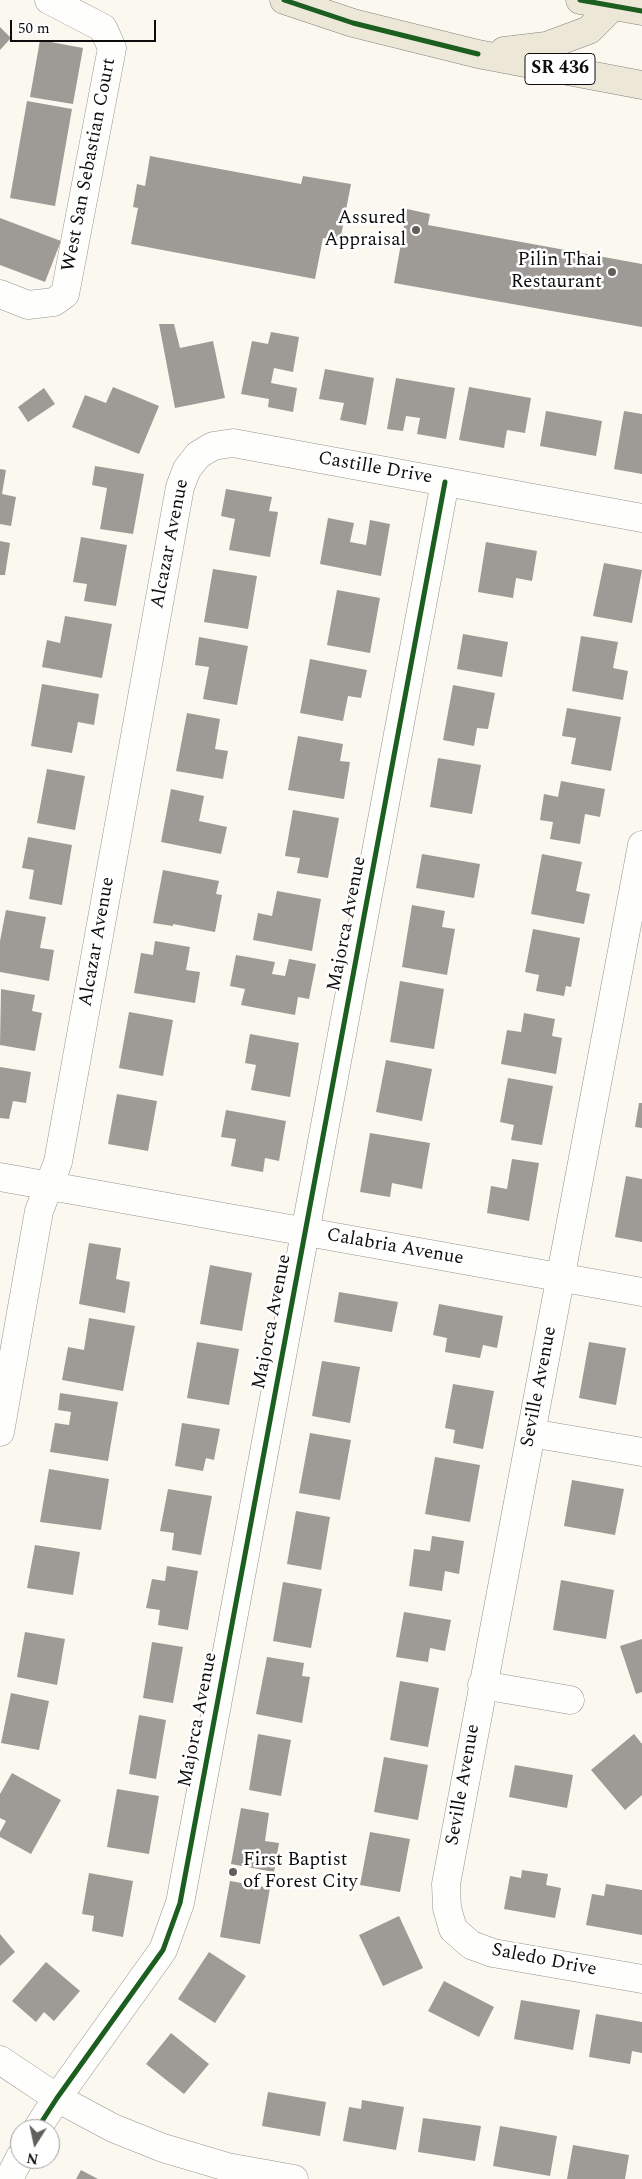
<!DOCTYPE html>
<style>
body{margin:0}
#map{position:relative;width:642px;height:2179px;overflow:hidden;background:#fbf8f0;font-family:Spectral,serif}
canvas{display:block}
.north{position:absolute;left:10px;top:2119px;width:50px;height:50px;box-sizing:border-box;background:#fff;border:1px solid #9e9e9e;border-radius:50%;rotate:190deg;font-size:14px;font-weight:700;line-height:20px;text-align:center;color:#0d0d0d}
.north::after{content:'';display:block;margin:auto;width:18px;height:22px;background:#605f5c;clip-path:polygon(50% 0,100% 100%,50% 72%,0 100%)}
.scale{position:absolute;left:10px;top:20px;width:146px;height:22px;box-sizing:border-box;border:2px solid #0d0d0d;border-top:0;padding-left:6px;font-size:15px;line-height:18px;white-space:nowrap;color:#0d0d0d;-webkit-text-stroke:4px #fff;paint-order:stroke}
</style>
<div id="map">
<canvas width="642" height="2179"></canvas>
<div class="north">N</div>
<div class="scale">50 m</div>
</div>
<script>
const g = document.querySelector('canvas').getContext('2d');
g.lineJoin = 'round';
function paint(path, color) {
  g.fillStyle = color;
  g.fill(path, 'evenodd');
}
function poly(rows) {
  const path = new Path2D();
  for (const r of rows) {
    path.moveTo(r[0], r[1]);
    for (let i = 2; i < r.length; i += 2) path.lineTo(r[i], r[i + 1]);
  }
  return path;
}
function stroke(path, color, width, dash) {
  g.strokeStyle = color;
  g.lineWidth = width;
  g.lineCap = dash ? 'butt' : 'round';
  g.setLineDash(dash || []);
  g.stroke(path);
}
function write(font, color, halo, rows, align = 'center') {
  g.font = font + ' Spectral,serif';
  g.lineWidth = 5;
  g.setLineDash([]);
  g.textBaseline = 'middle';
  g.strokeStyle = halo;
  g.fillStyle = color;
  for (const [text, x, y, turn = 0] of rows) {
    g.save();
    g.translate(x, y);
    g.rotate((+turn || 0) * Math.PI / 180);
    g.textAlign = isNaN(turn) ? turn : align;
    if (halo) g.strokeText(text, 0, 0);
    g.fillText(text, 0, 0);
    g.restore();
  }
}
const building = poly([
 [0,27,11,38,0,50],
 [40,40,83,48,73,104,30,97],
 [27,101,72,109,55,206,10,198],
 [150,156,301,184,303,176,351,184,340,241,323,238,315,279,131,244,138,208,133,207,137,184,145,186],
 [407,209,430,214,428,225,642,264,642,327,394,283],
 [0,218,61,241,45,282,0,265],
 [159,324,174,324,180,348,213,341,225,398,175,408],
 [271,332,299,337,293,372,274,368,271,383,297,388,293,412,268,407,269,399,241,394,252,341,268,344],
 [325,369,374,378,366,425,340,420,344,403,319,399],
 [396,378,455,388,446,439,417,434,420,418,406,416,403,431,387,429],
 [113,387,159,406,139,454,72,427,85,395,106,403],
 [469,387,531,398,525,433,507,430,504,448,459,440],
 [44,388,55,404,28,422,18,407],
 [546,411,602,421,596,456,540,446],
 [624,411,642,414,642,474,614,469],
 [95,466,144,474,133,534,100,529,107,488,92,485],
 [0,469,6,470,2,494,16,497,11,526,0,524],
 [226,489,272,497,269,511,278,512,270,557,229,550,235,519,221,516],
 [328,518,354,523,350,542,366,545,370,520,390,524,381,576,320,564],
 [81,537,127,545,116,606,84,601,87,584,73,582],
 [0,541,10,543,5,575,0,575],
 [486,542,537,551,532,581,516,578,513,598,478,592],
 [604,563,642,570,632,623,593,616],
 [213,569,257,576,248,629,204,622],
 [337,590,380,598,370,653,327,645],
 [65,616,112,624,102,678,42,667,47,640,60,643],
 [463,634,508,642,502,677,457,669],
 [581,636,618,642,613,668,628,671,623,700,572,691],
 [199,637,248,646,237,705,203,699,209,667,195,665],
 [310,659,367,670,361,698,348,696,343,721,300,713],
 [42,684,99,694,94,725,78,722,72,753,31,746],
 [453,685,495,693,488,729,477,728,474,746,443,740],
 [567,708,621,717,611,771,571,764,576,738,562,736],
 [187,713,220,719,215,749,228,751,223,779,176,771],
 [298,736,343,744,340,761,350,762,344,799,288,790],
 [438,758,481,765,472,814,430,807],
 [47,769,85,776,75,830,37,823],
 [561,781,605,789,600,817,585,814,580,844,550,839,553,822,540,820,544,794,558,797],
 [171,789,204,796,199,821,227,827,221,854,161,842],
 [293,810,339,818,328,878,297,873,300,858,285,856],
 [28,837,72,845,62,905,29,899,34,870,22,868],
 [422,854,480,864,474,898,416,888],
 [542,854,582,862,576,891,590,894,584,924,531,914],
 [163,870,219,881,216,894,222,895,215,932,173,924,173,926,153,923],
 [277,891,321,899,312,951,253,940,258,913,272,916],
 [412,905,445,911,442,927,455,929,447,975,402,967],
 [6,910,46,917,40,948,54,950,49,981,0,972,0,941],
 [533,929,580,938,571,987,566,986,564,996,536,991,539,975,525,972],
 [155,941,190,947,186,970,200,972,195,1003,134,993,141,953,153,955],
 [236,955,275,962,272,974,285,976,289,959,316,964,309,999,298,997,295,1015,241,1005,245,989,230,986],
 [400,981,444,989,434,1049,390,1042],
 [1,989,35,995,32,1011,42,1013,35,1051,0,1045],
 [129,1012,173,1020,163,1076,119,1068],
 [524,1013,555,1019,552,1036,562,1038,556,1074,501,1064,507,1030,521,1032],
 [250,1034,299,1043,290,1097,251,1090,256,1065,245,1063],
 [386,1060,432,1069,422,1121,376,1112],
 [0,1067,31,1072,26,1103,13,1101,9,1119,0,1118],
 [508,1078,553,1086,542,1145,511,1140,514,1125,500,1122],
 [117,1094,157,1101,148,1151,108,1144],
 [639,1103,642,1103,642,1128,635,1127],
 [226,1110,286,1121,279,1161,265,1158,263,1172,231,1166,236,1139,221,1137],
 [370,1133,430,1143,422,1189,392,1183,390,1197,360,1192],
 [512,1159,539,1163,529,1221,487,1213,491,1186,507,1189],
 [626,1176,642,1179,642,1242,615,1237],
 [89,1243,121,1248,116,1279,130,1282,125,1313,79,1304],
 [210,1265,252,1273,242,1331,200,1324],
 [339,1292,398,1302,392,1332,334,1322],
 [439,1304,503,1316,497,1348,483,1345,480,1358,445,1352,447,1338,433,1335],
 [89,1318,135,1326,123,1391,62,1380,68,1347,84,1350],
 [197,1342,239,1349,229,1405,187,1398],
 [589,1342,626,1348,616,1405,579,1398],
 [322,1361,360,1367,350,1423,312,1416],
 [453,1384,494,1391,483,1449,453,1443,455,1430,445,1428],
 [60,1393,118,1402,108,1461,50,1452,55,1423,69,1425,71,1412,58,1410],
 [182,1423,220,1429,214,1460,206,1458,203,1471,175,1466],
 [310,1433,351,1440,340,1500,299,1493],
 [435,1457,480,1465,470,1522,425,1514],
 [49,1469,109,1479,101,1530,40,1522],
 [572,1480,624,1489,615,1535,564,1526],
 [168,1489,212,1496,201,1555,172,1550,174,1533,160,1531],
 [296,1511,330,1517,321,1570,287,1564],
 [432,1536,464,1541,459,1574,445,1571,442,1591,409,1586,414,1549,430,1551],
 [35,1545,80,1552,73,1595,27,1588],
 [167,1566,198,1571,188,1630,158,1625,160,1610,146,1608,152,1579,165,1581],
 [561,1580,614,1590,606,1639,553,1630],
 [283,1582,322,1589,311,1648,273,1641],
 [404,1612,451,1620,445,1651,430,1648,428,1662,396,1657],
 [25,1632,65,1639,57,1685,17,1677],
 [642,1639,642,1692,636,1694,620,1646],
 [152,1642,183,1647,173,1703,143,1698],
 [267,1657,304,1663,302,1676,310,1677,302,1723,256,1714],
 [400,1681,439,1688,428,1747,390,1740],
 [11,1693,49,1701,39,1750,1,1743],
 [139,1715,166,1720,156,1779,129,1774],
 [258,1734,291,1740,281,1796,249,1790],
 [634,1734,642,1744,642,1795,625,1810,591,1770],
 [384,1757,428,1765,418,1820,374,1812],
 [515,1765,573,1775,567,1808,509,1797],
 [12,1773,61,1800,31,1854,0,1837,0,1832,6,1821,0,1818,0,1794],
 [117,1789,159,1796,149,1854,107,1847],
 [241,1808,269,1813,265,1841,279,1843,274,1872,231,1864],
 [370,1832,410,1839,400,1892,360,1885],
 [522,1870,548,1874,546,1885,561,1888,555,1918,504,1909,510,1876,521,1878],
 [89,1873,133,1881,123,1937,92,1931,94,1916,82,1914],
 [230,1881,270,1888,260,1944,220,1937],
 [606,1884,642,1890,642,1935,586,1925,592,1894,604,1896],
 [399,1916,423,1968,383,1986,359,1935],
 [0,1934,15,1952,0,1966],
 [209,1952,246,1976,215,2023,178,1999],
 [46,1962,80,1991,54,2021,44,2012,36,2022,12,2001],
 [444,1981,494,2007,479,2037,428,2011],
 [521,2000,580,2010,573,2050,514,2039],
 [596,2014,642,2022,642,2053,632,2051,630,2064,589,2057],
 [171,2033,209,2064,184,2094,146,2064],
 [268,2092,326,2102,320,2136,262,2126],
 [362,2100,404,2107,396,2150,343,2141,349,2107,361,2109],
 [423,2118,481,2126,475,2161,418,2152],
 [500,2126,557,2136,550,2176,493,2166],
 [573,2145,629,2155,625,2179,567,2179],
 [81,2170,98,2179,76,2179]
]);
const minor = poly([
 [0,294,28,305,54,302,65,294,112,48,103,28,49,0],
 [642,845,446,1884,447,1908,453,1929,471,1945,493,1953,642,1979],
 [0,1177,642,1292],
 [0,1432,39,1211,58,1162,180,487,187,469,198,455,213,446,233,443,642,518],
 [531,1433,642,1452],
 [482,1685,570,1700],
 [0,2060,57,2098,113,2128,163,2148,227,2167,294,2179],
 [37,2129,57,2098,163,1950,180,1903,445,482],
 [9,2179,20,2157]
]);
const major = poly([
 [284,0,353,23,478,54,642,85],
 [580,0,642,11],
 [504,51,546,46,589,30,613,6]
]);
const cycleway = poly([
 [284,0,353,23,478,54],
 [580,0,642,11],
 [37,2129,57,2098,163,1950,180,1903,445,482]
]);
const markers = [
 [416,230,5,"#605f5c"],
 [612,272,5,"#605f5c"],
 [233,1872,5,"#605f5c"]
];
const shields = [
 [560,69,70]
];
const shieldNames = [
 ["SR 436",560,69]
];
const streetNames = [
 ["West San Sebastian Court",90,165,-79],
 ["Castille Drive",375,469,10],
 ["Alcazar Avenue",171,544,-79],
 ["Majorca Avenue",348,924,-79],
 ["Alcazar Avenue",98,942,-80],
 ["Calabria Avenue",395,1248,10],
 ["Majorca Avenue",273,1322,-79],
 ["Seville Avenue",540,1387,-79],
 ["Majorca Avenue",199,1720,-79],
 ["Seville Avenue",464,1785,-80],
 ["Saledo Drive",544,1961,11]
];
const poiNames = [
 ["Assured",406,219],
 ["Appraisal",406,241],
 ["Pilin Thai",602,261],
 ["Restaurant",602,283],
 ["First Baptist",243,1861,"left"],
 ["of Forest City",243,1883,"left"]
];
paint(building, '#9e9b96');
stroke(minor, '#94938f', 29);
stroke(major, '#81807c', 29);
stroke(minor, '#fefefd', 28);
stroke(major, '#ede7d8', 28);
stroke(cycleway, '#1b5e20', 5);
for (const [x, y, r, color] of markers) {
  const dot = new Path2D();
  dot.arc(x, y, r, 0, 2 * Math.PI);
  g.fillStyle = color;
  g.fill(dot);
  stroke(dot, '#fff', 2);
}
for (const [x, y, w] of shields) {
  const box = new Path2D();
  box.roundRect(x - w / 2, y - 15.5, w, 31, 4);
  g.fillStyle = '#fff';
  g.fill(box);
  stroke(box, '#0d0d0d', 1);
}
write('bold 18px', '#0d0d0d', null, shieldNames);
write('19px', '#0d0d0d', '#fff', streetNames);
write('19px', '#0d0d0d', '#fff', poiNames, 'right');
</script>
